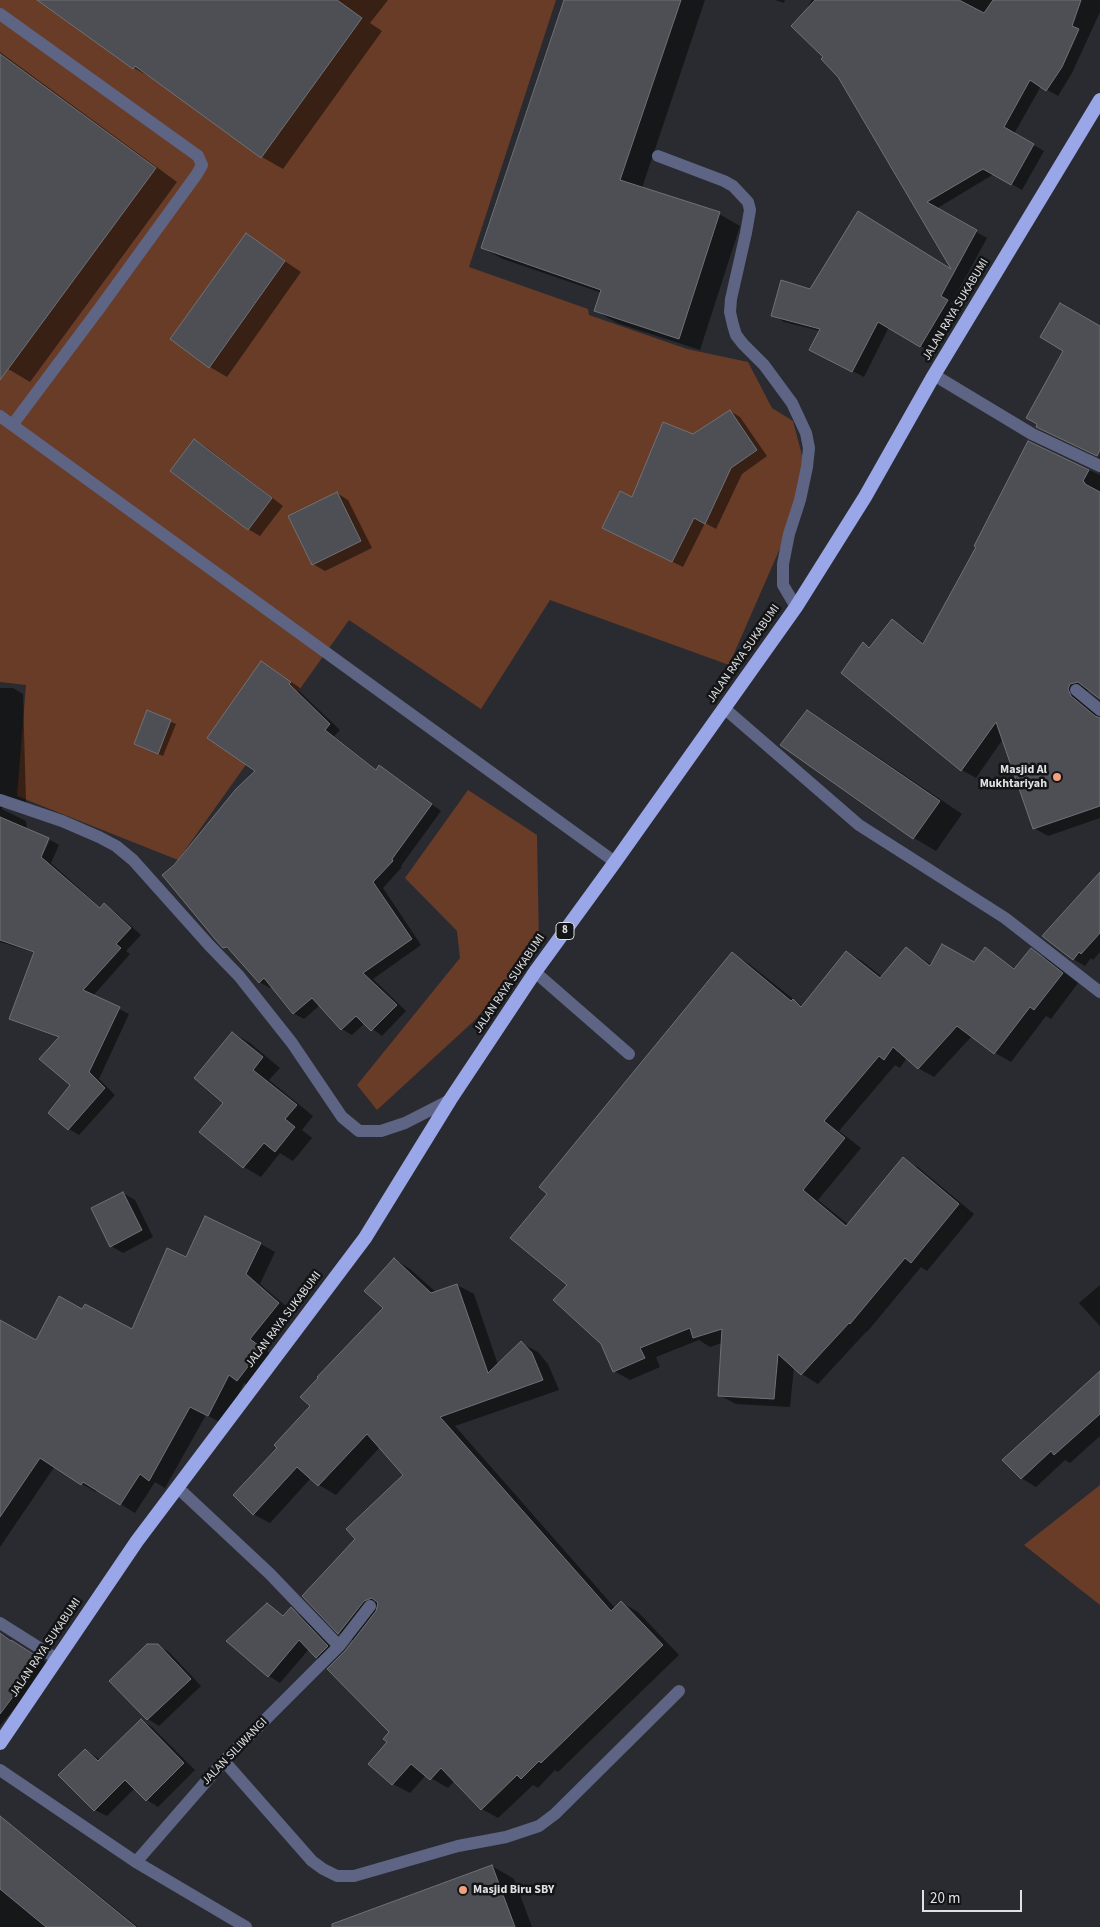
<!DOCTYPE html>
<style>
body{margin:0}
#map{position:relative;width:1100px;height:1927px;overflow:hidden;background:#2a2b30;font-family:"Source Sans 3",sans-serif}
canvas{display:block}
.scale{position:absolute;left:922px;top:1890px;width:100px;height:22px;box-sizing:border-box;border:2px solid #e1e1e4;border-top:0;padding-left:6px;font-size:15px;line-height:18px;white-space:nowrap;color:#e1e1e4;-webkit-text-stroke:4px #131416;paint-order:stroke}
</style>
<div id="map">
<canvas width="1100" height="1927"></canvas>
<div class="scale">20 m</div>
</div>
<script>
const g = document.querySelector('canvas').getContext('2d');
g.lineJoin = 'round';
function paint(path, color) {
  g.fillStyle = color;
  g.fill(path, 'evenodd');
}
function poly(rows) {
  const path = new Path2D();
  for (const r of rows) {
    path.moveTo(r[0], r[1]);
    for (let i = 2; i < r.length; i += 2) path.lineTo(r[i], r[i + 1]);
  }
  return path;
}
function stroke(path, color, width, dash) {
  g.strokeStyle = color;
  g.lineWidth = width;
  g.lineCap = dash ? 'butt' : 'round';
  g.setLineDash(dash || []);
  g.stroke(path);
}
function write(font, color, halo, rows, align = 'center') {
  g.font = font + ' "Source Sans 3",sans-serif';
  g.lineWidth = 5;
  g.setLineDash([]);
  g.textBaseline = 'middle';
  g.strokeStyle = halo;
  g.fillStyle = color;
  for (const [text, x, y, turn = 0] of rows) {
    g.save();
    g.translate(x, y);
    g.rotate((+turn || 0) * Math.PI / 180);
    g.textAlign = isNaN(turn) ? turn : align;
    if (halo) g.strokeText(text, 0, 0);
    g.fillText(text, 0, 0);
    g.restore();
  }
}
const green = poly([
 [0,0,556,0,469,267,588,309,589,315,687,349,748,362,772,408,793,421,809,482,729,665,550,600,481,709,349,620,178,860,17,796,26,685,0,682],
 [468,790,537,835,539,945,475,1020,377,1110,357,1085,460,958,457,931,405,878],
 [1100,1485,1100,1605,1024,1545]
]);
const shadow = poly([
 [40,0,388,0,370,23,382,31,283,169,262,157,155,80,134,68],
 [566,0,705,0,642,188,719,214,740,226,700,350,617,323,596,311,602,293,503,259,482,248],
 [775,0,785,0,784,3],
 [812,0,1100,0,1100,12,1072,73,1058,96,1041,86,1014,134,1044,151,1022,190,994,174,936,209,987,238,951,304,958,308,931,352,889,327,864,377,822,355,820,331,784,322,773,315,811,290,869,219,955,272,839,76,825,57,810,7,808,6],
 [0,52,177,182,30,382,0,364],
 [246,235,301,272,227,377,210,367,171,339],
 [730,411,740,417,767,456,742,474,716,529,705,523,683,567,614,533,633,499,693,436],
 [195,440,206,447,283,506,260,536,248,529],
 [1029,443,1100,475,1100,698,1090,690,1084,692,1082,702,1100,718,1100,818,1048,836,1034,828,1003,739,976,778,962,770,843,673,863,644,871,648,892,621,906,629,925,644,978,547],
 [337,493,348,500,372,548,325,571,313,564],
 [271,668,300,688,299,691,340,730,334,736,377,770,390,773,441,811,401,866,402,867,383,888,421,945,373,979,406,1011,382,1036,365,1023,352,1035,342,1029,320,1005,304,1019,293,1013,272,986,270,988,259,982,235,953,224,947,175,866,257,771],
 [0,688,13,688,23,694,26,802,9,797,3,803,2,809,26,821,27,830,37,862,39,863,50,840,59,845,51,863,101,908,104,905,114,911,141,935,126,951,130,954,93,996,129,1014,99,1079,115,1095,79,1135,69,1129,71,1085,59,1038,21,1024,11,1018,35,953,0,942],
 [807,711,829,724,962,814,936,851,914,838,781,745],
 [148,712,176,724,163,756,141,747],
 [1100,876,1100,952,1093,960,1091,958,1085,966,1073,959],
 [906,948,932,965,974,964,985,949,1016,969,1031,950,1047,959,1078,983,1051,1019,1046,1016,1011,1062,995,1053,972,1036,934,1077,918,1068,907,1058,900,1068,895,1065,839,1131,861,1148,818,1200,849,1225,903,1159,919,1168,974,1214,927,1271,921,1267,867,1332,866,1332,818,1384,802,1374,794,1367,790,1407,736,1404,719,1395,722,1343,710,1347,699,1340,656,1357,660,1367,630,1380,614,1371,602,1343,569,1285,549,1193,732,954,748,963,803,1007,846,952,862,961,882,977],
 [233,1033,250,1043,280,1068,269,1080,313,1116,302,1130,312,1138,293,1161,280,1153,261,1177,244,1167,201,1132,225,1102],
 [123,1193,135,1200,153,1237,123,1253,111,1246],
 [261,1244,275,1252,260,1284,293,1312,263,1348,276,1358,253,1388,244,1383,224,1424,206,1415,165,1488,155,1482,135,1513,98,1490,96,1492,82,1484,55,1466,0,1547,0,1321,36,1342,83,1311,132,1331,187,1258],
 [394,1259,410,1269,436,1292,457,1285,474,1294,498,1365,521,1343,538,1352,548,1364,559,1390,455,1426,615,1608,621,1602,638,1612,679,1655,558,1772,555,1770,538,1788,533,1785,498,1818,482,1809,455,1780,448,1788,426,1775,410,1793,393,1784,370,1764,389,1742,391,1732,354,1641,339,1633,304,1596,357,1539,404,1475,380,1447,336,1495,319,1485,311,1478,270,1523,253,1514,279,1448,385,1308],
 [1100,1285,1100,1326,1079,1303],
 [1100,1372,1100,1436,1070,1463,1065,1460,1036,1487,1021,1478],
 [267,1604,284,1616,291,1609,302,1616,338,1653,328,1663,316,1657,309,1649,280,1683,269,1676],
 [0,1632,14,1642,52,1666,22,1705,19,1703,0,1726],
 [157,1645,169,1652,201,1686,159,1726,148,1719],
 [141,1720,152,1727,195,1770,158,1807,147,1800,135,1788,107,1816,95,1810,86,1750,100,1760],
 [10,1825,22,1833,138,1927,0,1927,0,1837],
 [492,1866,514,1879,532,1927,364,1927]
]);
const building = poly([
 [37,0,337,0,362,18,261,158,135,66,133,69,37,0],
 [564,0,681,0,620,180,720,212,679,339,594,311,601,290,481,248,564,0],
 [815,0,959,0,984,13,993,0,1081,0,1072,26,1079,29,1062,67,1046,91,1030,80,1004,127,1034,144,1011,185,983,169,927,202,977,230,941,296,948,300,920,347,878,322,852,372,809,350,820,329,771,316,781,280,810,289,858,211,951,269,838,77,821,59,823,57,791,26,815,0],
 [0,54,156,168,0,380,0,54],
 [246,233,285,261,209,368,170,339,246,233],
 [1060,303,1100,326,1100,450,1097,456,1036,427,1037,424,1026,418,1063,351,1040,337,1060,303],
 [730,410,757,450,731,468,705,524,694,518,672,562,602,528,620,491,632,497,663,422,693,434,730,410],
 [194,439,272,498,248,530,170,471,194,439],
 [1028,441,1089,470,1083,481,1085,483,1085,484,1100,492,1100,699,1078,682,1070,684,1068,689,1071,696,1095,716,1100,718,1100,806,1033,829,996,722,961,771,841,673,863,642,869,648,892,619,923,644,976,547,974,546,1028,441],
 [337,492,361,541,312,565,288,516,337,492],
 [261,661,291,682,289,684,330,724,325,730,376,770,379,765,432,804,392,859,393,861,373,882,412,939,363,973,397,1005,371,1031,356,1016,341,1030,312,998,293,1014,264,978,259,983,227,947,223,948,215,939,162,875,174,865,236,789,255,771,207,738,261,661],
 [147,710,171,720,158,754,134,744,147,710],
 [807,710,940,801,913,839,780,745,807,710],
 [0,817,49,838,41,857,100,908,104,903,131,928,116,944,121,948,83,990,120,1007,89,1072,105,1088,68,1130,48,1113,70,1085,39,1059,59,1037,9,1019,34,952,0,940,0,817],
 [1100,872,1100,933,1081,954,1079,952,1073,960,1042,936,1100,872],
 [942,944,974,962,985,947,1014,969,1031,948,1063,973,1034,1010,1030,1007,994,1054,957,1026,918,1069,893,1047,884,1060,879,1056,824,1121,845,1138,803,1190,846,1226,903,1157,959,1204,911,1263,905,1258,850,1324,849,1323,801,1375,778,1354,774,1399,718,1396,722,1329,693,1338,690,1328,640,1348,645,1358,613,1372,601,1344,553,1300,567,1285,510,1238,547,1194,539,1187,732,952,791,1001,793,999,801,1007,846,951,880,978,906,947,930,966,942,944],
 [232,1032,263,1057,253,1070,297,1105,285,1119,295,1127,275,1152,264,1143,243,1168,199,1132,223,1103,194,1078,232,1032],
 [123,1192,142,1230,110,1247,91,1208,123,1192],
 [205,1216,261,1243,246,1274,279,1303,250,1339,262,1348,237,1381,229,1375,208,1416,190,1407,149,1481,140,1474,120,1505,83,1482,81,1485,40,1458,0,1517,0,1320,36,1340,59,1296,82,1309,85,1304,132,1329,167,1248,186,1257,205,1216],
 [394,1258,431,1293,457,1284,488,1373,521,1341,532,1353,543,1380,440,1417,611,1611,621,1601,663,1645,541,1763,539,1761,521,1779,517,1775,481,1810,441,1768,430,1780,411,1764,392,1785,368,1764,387,1742,383,1739,389,1732,327,1669,345,1651,376,1611,378,1603,372,1598,364,1601,338,1634,302,1596,355,1539,346,1529,403,1475,367,1434,318,1486,297,1467,253,1515,233,1495,277,1448,274,1445,310,1406,300,1397,318,1378,317,1377,383,1308,364,1291,394,1258],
 [1100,1371,1100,1414,1054,1455,1051,1451,1021,1479,1002,1460,1100,1371],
 [267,1603,283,1616,291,1607,328,1646,316,1658,299,1640,268,1677,226,1641,267,1603],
 [0,1633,11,1641,11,1640,41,1659,0,1714,0,1633],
 [147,1644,158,1644,191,1679,147,1720,109,1681,147,1644],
 [141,1719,184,1763,146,1801,125,1780,94,1811,58,1775,85,1749,98,1761,141,1719],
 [0,1816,136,1927,46,1927,0,1889,0,1816],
 [492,1865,515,1927,332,1927,332,1924,492,1865]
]);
const service = poly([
 [0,14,198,156,202,165,197,174,99,309,13,424],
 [658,156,724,181,733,186,748,202,750,210,746,233,731,299,730,312,733,325,736,335,743,344,764,365,792,403,806,433,809,448,807,467,800,500,789,534,783,564,783,585,796,607],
 [0,416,615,862],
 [535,972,629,1054],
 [177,1487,270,1574,339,1646,370,1606],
 [224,1761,312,1861,323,1869,337,1876,354,1876,458,1846,506,1837,539,1826,555,1814,679,1691],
 [136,1862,224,1761,339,1646]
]);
const minor = poly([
 [934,375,1032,434,1100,466],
 [1076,690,1100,710],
 [724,708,859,825,1005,918,1100,992],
 [0,800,62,821,99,837,116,846,133,860,209,945,239,976,292,1043,342,1117,359,1131,381,1131,405,1123,450,1100],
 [0,1623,57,1659],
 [0,1770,136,1862,246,1927]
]);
const trunk = poly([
 [0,1743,137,1541,365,1238,450,1100,535,972,615,862,796,607,865,497,934,375,1100,100]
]);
const markers = [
 [1057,777,5,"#f2a07f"],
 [463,1890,5,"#f2a07f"]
];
const shields = [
 [565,931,18]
];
const shieldNames = [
 ["8",565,931]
];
const streetNames = [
 ["JALAN RAYA SUKABUMI",956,310,-59],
 ["JALAN RAYA SUKABUMI",744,654,-55],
 ["JALAN RAYA SUKABUMI",510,984,-56],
 ["JALAN RAYA SUKABUMI",284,1320,-53],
 ["JALAN RAYA SUKABUMI",46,1648,-56],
 ["JALAN SILIWANGI",235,1752,-46]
];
const poiNames = [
 ["Masjid Al",1047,770],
 ["Mukhtariyah",1047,784],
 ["Masjid Biru SBY",473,1890,"left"]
];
paint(green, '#693c28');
paint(shadow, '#0007');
paint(building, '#4e4f54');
stroke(building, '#6f7176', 1);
stroke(service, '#5d6484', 12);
stroke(minor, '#5d6484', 12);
stroke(trunk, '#99a6e7', 14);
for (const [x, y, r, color] of markers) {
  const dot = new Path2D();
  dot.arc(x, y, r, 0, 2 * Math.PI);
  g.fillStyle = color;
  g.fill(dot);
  stroke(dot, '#131416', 2);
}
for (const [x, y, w] of shields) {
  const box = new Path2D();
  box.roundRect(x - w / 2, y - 8.5, w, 17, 4);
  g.fillStyle = '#131416';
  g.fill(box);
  stroke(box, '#e1e1e4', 1);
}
write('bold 11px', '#e1e1e4', null, shieldNames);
write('12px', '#e1e1e4', '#131416', streetNames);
write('bold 12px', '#e1e1e4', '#131416', poiNames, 'right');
</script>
